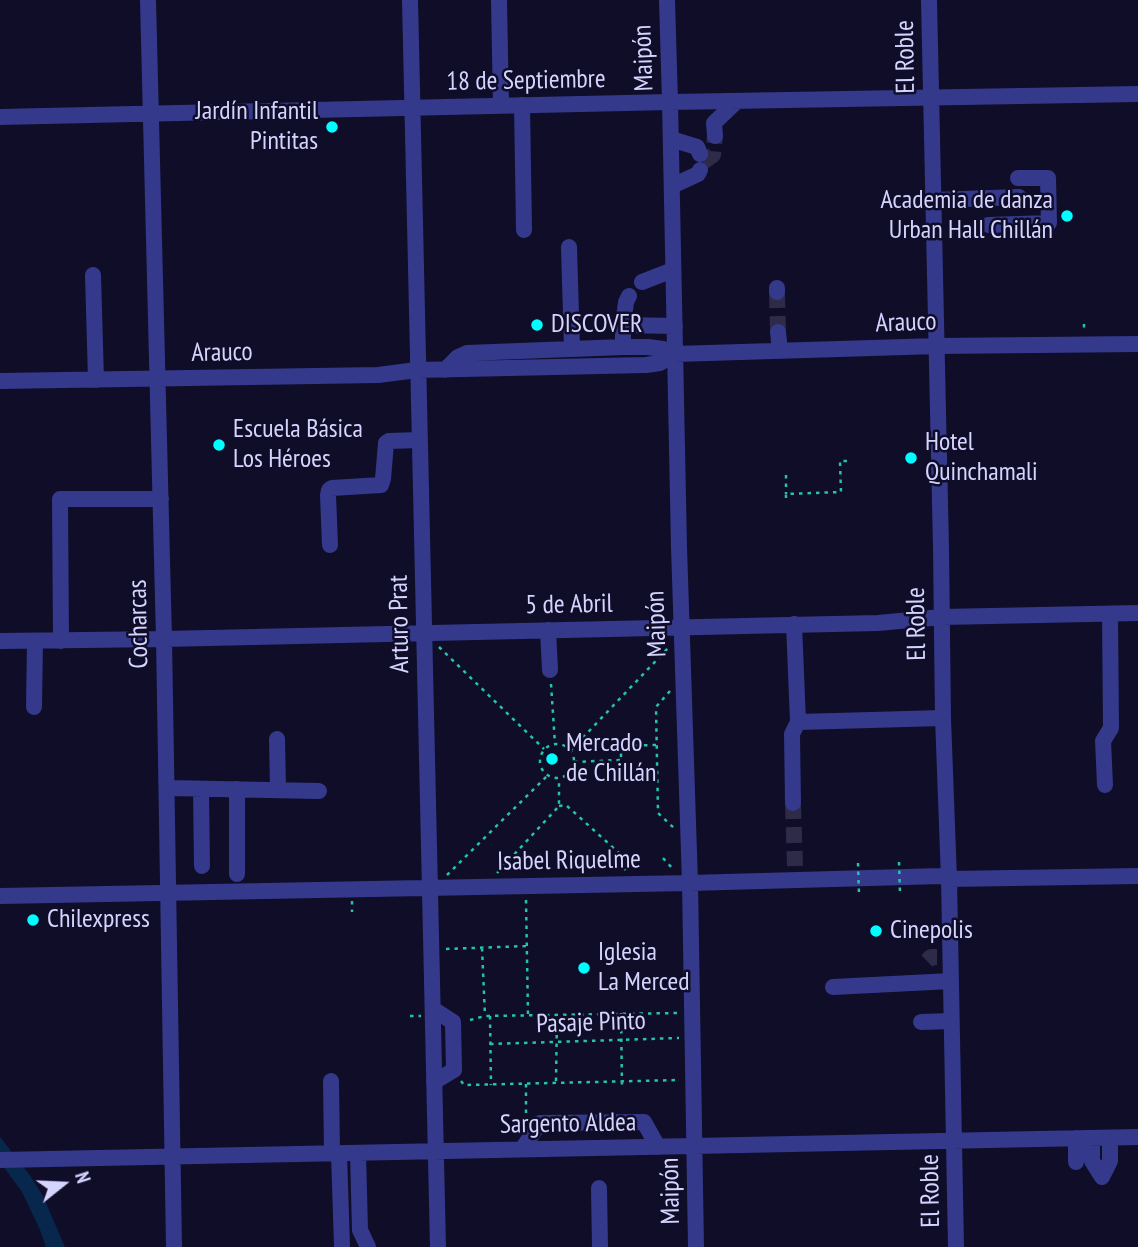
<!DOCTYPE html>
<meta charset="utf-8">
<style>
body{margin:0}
#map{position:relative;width:1138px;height:1247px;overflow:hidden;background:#0f0d28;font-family:"PT Sans Narrow",sans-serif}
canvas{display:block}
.north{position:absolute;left:28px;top:1149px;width:70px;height:70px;-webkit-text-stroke:5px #0f0d28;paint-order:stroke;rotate:72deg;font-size:19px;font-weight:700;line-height:28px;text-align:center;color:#d5d4ff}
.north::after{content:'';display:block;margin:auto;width:24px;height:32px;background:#d5d4ff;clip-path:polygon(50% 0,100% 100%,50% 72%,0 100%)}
</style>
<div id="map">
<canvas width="1138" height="1247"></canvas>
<div class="north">N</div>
</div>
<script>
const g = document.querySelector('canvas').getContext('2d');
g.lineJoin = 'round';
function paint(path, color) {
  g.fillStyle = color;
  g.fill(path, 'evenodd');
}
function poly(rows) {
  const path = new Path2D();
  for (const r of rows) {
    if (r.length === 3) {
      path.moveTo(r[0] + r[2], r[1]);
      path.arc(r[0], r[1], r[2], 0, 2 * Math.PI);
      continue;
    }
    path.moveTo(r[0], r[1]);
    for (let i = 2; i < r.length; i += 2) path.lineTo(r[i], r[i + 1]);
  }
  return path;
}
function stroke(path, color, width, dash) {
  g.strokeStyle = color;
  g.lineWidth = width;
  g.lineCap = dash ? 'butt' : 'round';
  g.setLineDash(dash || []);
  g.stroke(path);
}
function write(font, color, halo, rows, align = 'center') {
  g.font = font + ' "PT Sans Narrow",sans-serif';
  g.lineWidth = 5;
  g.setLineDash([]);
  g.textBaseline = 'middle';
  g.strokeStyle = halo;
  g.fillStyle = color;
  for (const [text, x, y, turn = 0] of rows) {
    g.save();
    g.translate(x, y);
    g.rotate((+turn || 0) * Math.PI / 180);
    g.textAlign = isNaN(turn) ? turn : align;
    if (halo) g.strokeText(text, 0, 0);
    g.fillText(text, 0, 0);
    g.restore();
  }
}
const water = poly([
 [0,1137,29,1174,43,1196,65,1247,46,1247,40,1230,22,1192,0,1162]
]);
const minorTunnel = poly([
 [703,162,713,155,715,136],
 [777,292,778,332],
 [793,803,795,866],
 [927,961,931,957,937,957]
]);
const path = poly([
 [1084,324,1084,331],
 [786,475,786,494],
 [786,498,786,494,841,492,840,461,848,461],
 [439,647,544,749],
 [551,684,555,744],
 [670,691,656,707,658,813,675,829],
 [557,761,17],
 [656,745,621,746,621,773,657,773],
 [571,750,670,646],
 [574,762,620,760],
 [559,806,566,805,619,853,626,872],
 [663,858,673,869],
 [497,873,559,806,559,779],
 [447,875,547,776],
 [526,900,528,1015],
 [352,901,352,912],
 [482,948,485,1016],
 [446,949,527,946],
 [621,1013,622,1088],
 [410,1016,421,1016],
 [490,1016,491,1085],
 [470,1020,485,1016,678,1013],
 [490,1044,679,1038],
 [461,1081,464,1085,680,1080],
 [556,1081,557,1015],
 [526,1084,526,1119]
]);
const minor = poly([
 [148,0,164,639,174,1247],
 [410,0,438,1247],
 [499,0,501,106],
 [667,0,670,102,679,547,690,883,696,1247],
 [929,0,941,548,943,718,949,879,956,1247],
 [522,105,524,230],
 [0,117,670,102,1138,94],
 [715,136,714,123,737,101],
 [671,139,697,147,700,154],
 [672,186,698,174,700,170],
 [934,200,1019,197],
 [988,225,1049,223,1048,178,1018,178],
 [569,247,572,349],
 [93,275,96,380],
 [642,282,673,270],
 [777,288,777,292],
 [623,325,626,302,629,296],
 [778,332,780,351],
 [623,347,623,325,675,326],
 [445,370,458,357,467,353,623,347,648,347,663,349,675,354,937,346,1138,344],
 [0,381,378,375,417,370,646,365,660,363,675,354],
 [330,545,328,495,329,490,332,488,381,485,383,479,386,443,389,441,419,440],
 [794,624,798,722,943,718],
 [548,630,550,670],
 [0,641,164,639,878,623,942,617,1138,613],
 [61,641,60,499,161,499],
 [34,707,35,641],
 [277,739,278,790],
 [1105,785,1103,741,1111,728,1110,614],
 [167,788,319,791],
 [201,789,202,866],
 [793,803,792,734,798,722],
 [237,874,237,789],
 [0,896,690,883,941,876,949,879,1138,876],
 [833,987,951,981],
 [433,1009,453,1022,454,1070,434,1082],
 [921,1022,951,1021],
 [331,1081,332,1153],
 [1076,1138,1076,1162],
 [1092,1138,1092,1161,1102,1177,1110,1161,1110,1138],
 [522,1149,540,1123,644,1122,658,1147],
 [339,1153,342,1247],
 [358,1153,360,1230,368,1247],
 [0,1160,1138,1137],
 [599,1188,600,1247]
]);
const pathBridge = poly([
 [899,862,900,893],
 [858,863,859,894]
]);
const markers = [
 [332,127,7,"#00fdff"],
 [1067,216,7,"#00fdff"],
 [537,325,7,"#00fdff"],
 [219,445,7,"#00fdff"],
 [911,458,7,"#00fdff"],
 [552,759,7,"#00fdff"],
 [33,920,7,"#00fdff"],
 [876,931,7,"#00fdff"],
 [584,968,7,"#00fdff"]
];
const streetNames = [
 ["El Roble",906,57,-91],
 ["Maipón",644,58,-92],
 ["18 de Septiembre",526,81,-1],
 ["Arauco",906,323,-2],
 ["Arauco",222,353,-1],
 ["5 de Abril",569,605,-1],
 ["Cocharcas",139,624,-91],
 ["Arturo Prat",400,624,-91],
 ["Maipón",657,624,-92],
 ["El Roble",917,624,-91],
 ["Isabel Riquelme",569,861,-1],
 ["Pasaje Pinto",591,1023,-2],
 ["Sargento Aldea",568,1124,-1],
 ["Maipón",671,1191,-91],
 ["El Roble",931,1191,-91]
];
const poiNames = [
 ["Jardín Infantil",318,112,"right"],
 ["Pintitas",318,142,"right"],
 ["Academia de danza",1053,201,"right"],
 ["Urban Hall Chillán",1053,231,"right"],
 ["DISCOVER",551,325],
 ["Escuela Básica",233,430],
 ["Los Héroes",233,460],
 ["Hotel",925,443],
 ["Quinchamali",925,473],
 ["Mercado",566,744],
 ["de Chillán",566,774],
 ["Chilexpress",47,920],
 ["Cinepolis",890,931],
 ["Iglesia",598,953],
 ["La Merced",598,983]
];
paint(water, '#07274d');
stroke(minorTunnel, '#2d2b48', 16, [16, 8]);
stroke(path, '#24c3ab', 2.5, [3.5, 5]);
stroke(minor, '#34398b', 16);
stroke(pathBridge, '#24c3ab', 2.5, [3.5, 5]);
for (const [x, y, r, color] of markers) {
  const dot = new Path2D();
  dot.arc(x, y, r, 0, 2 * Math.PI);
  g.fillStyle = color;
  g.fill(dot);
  stroke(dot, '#0f0d28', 2.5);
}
write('26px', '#d5d4ff', '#0f0d28', streetNames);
write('26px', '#d5d4ff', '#0f0d28', poiNames, 'left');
</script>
